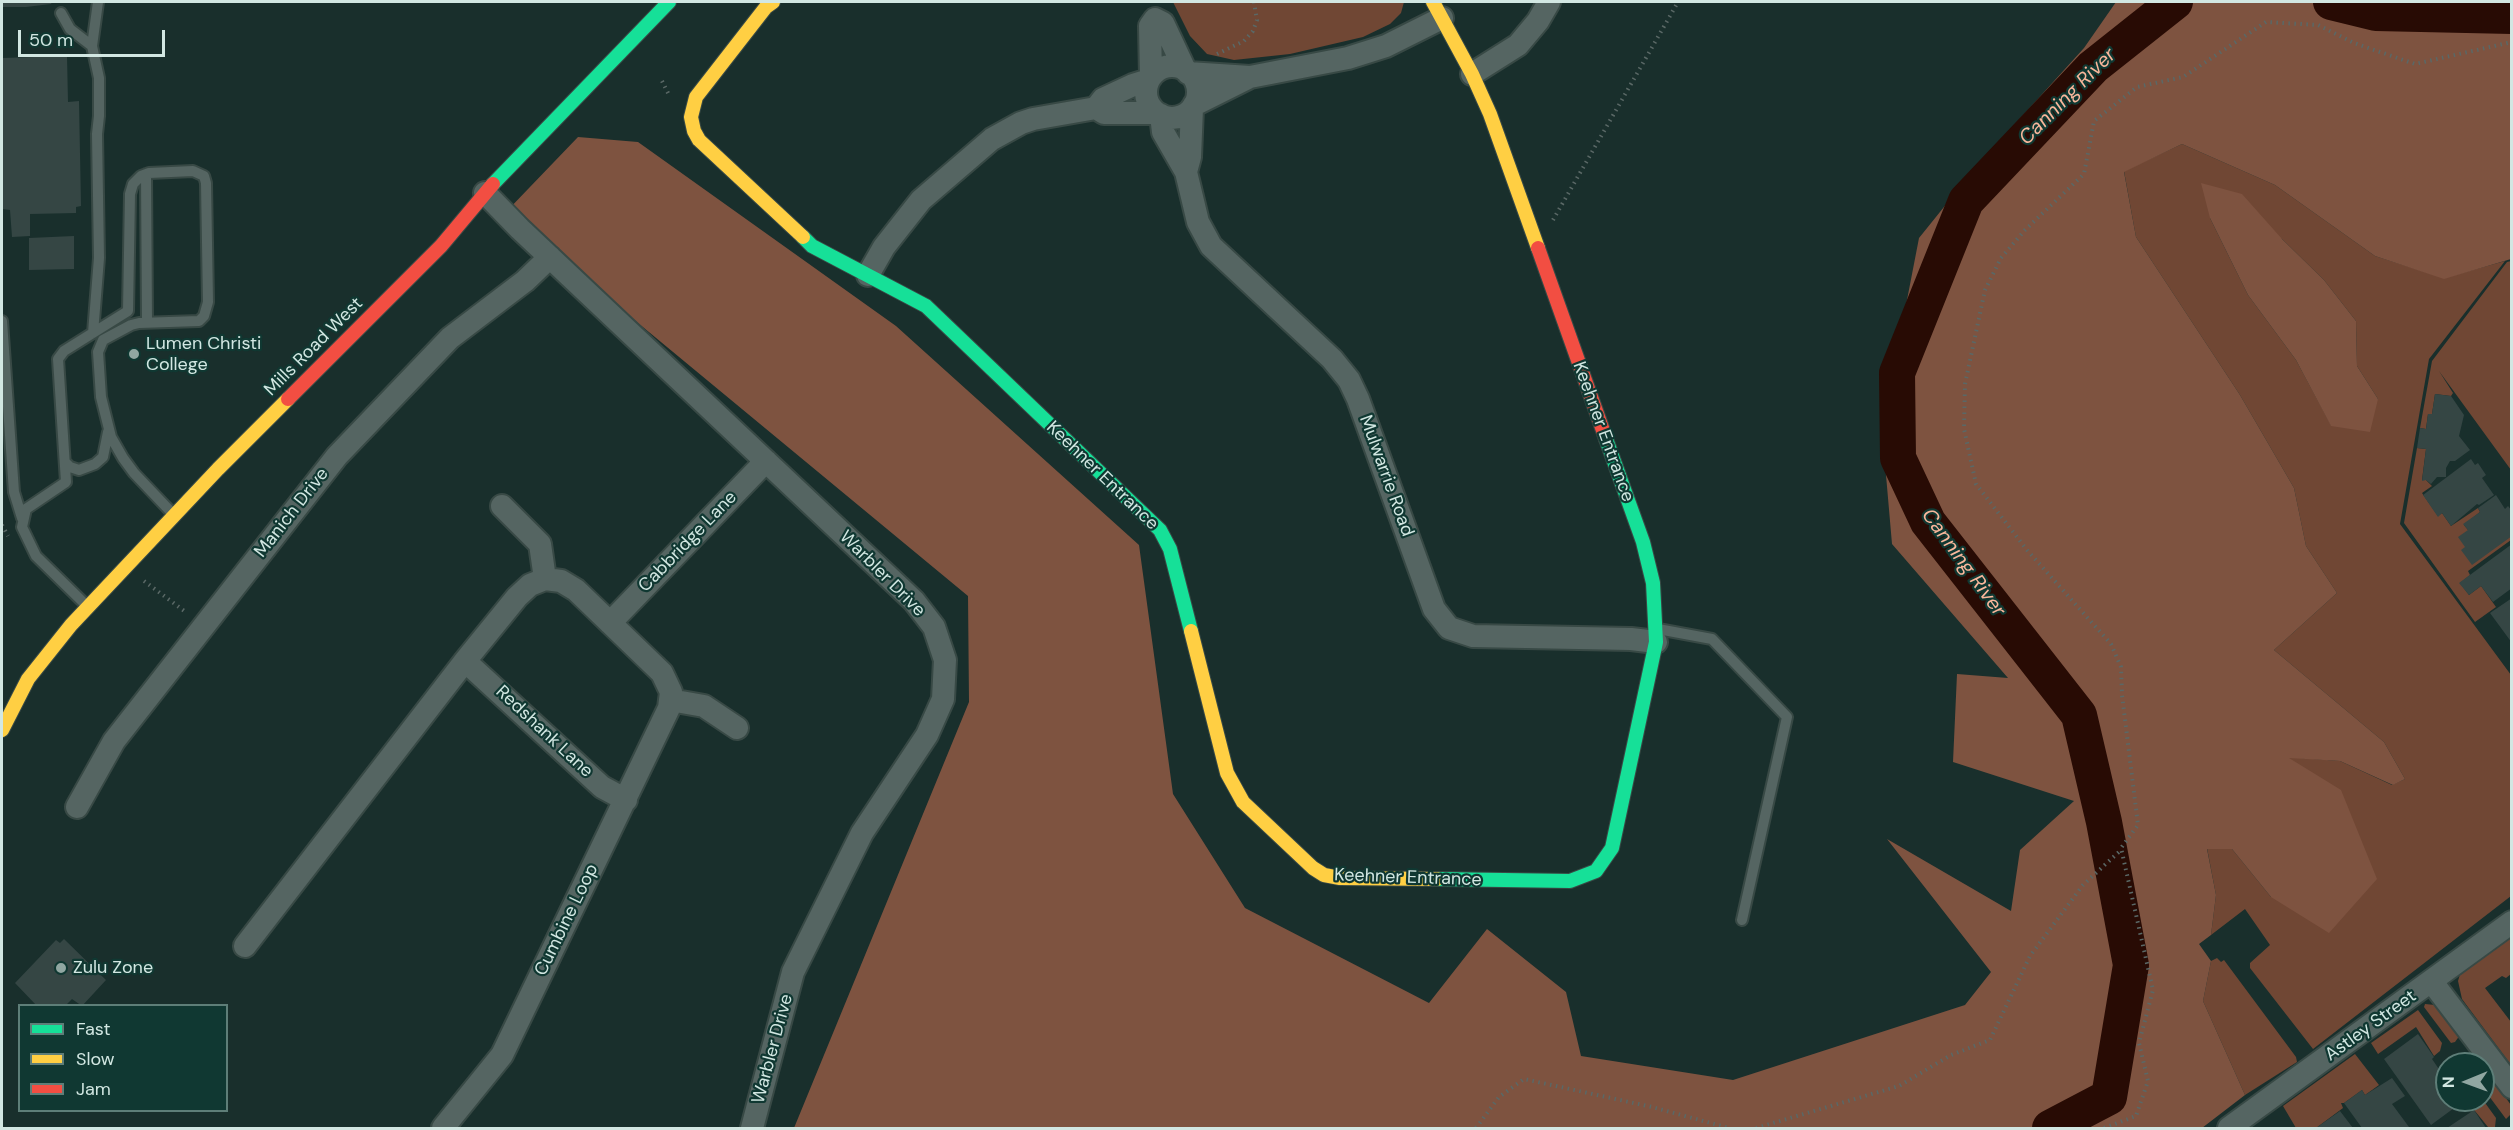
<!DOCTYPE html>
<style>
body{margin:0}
#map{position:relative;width:2513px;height:1130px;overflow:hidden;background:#192f2c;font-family:"DM Sans",sans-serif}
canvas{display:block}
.frame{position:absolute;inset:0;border:3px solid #d2e7e2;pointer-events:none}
.legend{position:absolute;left:18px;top:1004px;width:210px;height:108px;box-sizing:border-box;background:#103832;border:2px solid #5e7e78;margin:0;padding:8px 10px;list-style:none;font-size:18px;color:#d2e7e2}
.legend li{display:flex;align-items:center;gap:12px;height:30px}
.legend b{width:30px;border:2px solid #5e7e78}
.north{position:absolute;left:2435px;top:1052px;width:60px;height:60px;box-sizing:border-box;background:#103832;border:2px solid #5e7e78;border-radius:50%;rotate:269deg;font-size:16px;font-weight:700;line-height:24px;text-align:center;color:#d2e7e2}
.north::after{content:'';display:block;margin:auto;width:21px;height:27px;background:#91a7a2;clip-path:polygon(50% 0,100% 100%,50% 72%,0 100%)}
.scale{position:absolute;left:18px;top:30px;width:147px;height:27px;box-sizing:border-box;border:3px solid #d2e7e2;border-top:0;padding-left:8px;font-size:18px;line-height:21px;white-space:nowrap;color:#d2e7e2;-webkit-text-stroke:4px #103832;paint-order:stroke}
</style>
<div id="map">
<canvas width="2513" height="1130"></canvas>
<div class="frame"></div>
<ul class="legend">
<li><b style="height:8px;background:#16e098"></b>Fast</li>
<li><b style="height:8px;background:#ffcf43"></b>Slow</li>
<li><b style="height:8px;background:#f24e42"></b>Jam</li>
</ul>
<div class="north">N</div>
<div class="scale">50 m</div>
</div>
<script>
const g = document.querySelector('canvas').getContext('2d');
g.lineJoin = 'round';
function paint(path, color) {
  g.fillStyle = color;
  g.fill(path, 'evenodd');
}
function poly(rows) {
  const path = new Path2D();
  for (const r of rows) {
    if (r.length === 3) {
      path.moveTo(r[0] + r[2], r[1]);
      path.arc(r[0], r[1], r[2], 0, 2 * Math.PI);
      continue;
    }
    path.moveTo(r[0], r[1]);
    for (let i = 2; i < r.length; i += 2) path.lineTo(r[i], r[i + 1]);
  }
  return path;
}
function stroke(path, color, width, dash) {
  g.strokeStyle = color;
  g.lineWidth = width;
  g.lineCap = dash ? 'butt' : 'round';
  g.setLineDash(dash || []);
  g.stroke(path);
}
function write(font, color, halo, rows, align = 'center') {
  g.font = font + ' "DM Sans",sans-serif';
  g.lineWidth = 4.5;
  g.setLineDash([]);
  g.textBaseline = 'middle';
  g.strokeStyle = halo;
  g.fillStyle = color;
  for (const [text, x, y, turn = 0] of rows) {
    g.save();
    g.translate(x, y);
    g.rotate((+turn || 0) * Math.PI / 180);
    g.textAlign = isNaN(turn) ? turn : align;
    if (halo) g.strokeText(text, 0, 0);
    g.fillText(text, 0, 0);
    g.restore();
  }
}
const green = poly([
 [1173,2,1404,2,1401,13,1390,24,1363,37,1290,54,1234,60,1207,54,1190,36],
 [2182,144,2275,185,2375,256,2444,278,2505,261,2429,359,2400,524,2511,675,2511,896,2313,1049,2250,968,2250,963,2270,945,2245,909,2211,935,2216,895,2207,848,2232,849,2271,897,2287,757,2340,761,2392,785,2405,779,2384,742,2274,650,2337,593,2306,546,2294,488,2240,395,2136,237,2124,171],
 [2210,218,2282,239,2324,280,2356,321,2357,366,2378,399,2331,425,2296,360,2248,295],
 [2511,261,2511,470,2439,371,2453,393,2451,396,2435,394,2432,414,2428,414,2426,429,2420,428,2432,361,2507,262],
 [2417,448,2426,449,2422,480,2426,480,2432,486,2422,493,2438,516,2442,513,2451,526,2478,508,2480,512,2464,525,2468,530,2511,536,2511,540,2468,571,2470,575,2460,583,2469,595,2481,586,2496,607,2475,622,2404,523],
 [2511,932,2511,974,2506,978,2502,976,2485,988,2511,1022,2511,1065,2462,999,2458,981,2461,971],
 [2217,958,2221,962,2224,960,2296,1057,2297,1062,2245,1095,2203,1001,2211,961],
 [2425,1004,2435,1005,2441,1010,2460,1035,2455,1042,2451,1043,2424,1007],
 [2418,1010,2442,1043,2440,1051,2434,1056,2416,1027,2378,1054,2371,1043],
 [2355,1054,2379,1085,2365,1095,2362,1090,2344,1103,2341,1103,2343,1108,2316,1128,2296,1128,2283,1106],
 [2483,1067,2511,1105,2511,1114,2506,1119,2483,1088],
 [2466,1100,2483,1100,2496,1118,2495,1127,2488,1127]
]);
const forest = poly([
 [2116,2,2511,2,2511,259,2444,279,2375,256,2275,185,2182,144,2124,172,2136,237,2240,395,2294,488,2306,546,2337,593,2274,650,2384,742,2405,779,2393,785,2340,761,2289,758,2341,790,2377,879,2329,933,2271,897,2232,849,2207,849,2216,895,2211,935,2199,944,2211,961,2203,1001,2245,1095,2202,1128,794,1128,969,702,968,596,505,213,578,137,638,142,896,326,1139,545,1173,794,1245,908,1429,1003,1487,929,1566,992,1581,1056,1733,1080,1965,1005,1991,972,1887,839,2011,911,2020,850,2074,801,1953,762,1957,674,2008,678,1892,544,1882,429,1919,238,1977,166,2084,48],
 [2201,183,2242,194,2282,239,2324,280,2356,321,2357,366,2378,399,2370,432,2331,426,2296,360,2248,295,2210,218]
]);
const river = poly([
 [2331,2,2376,13,2512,16],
 [2050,1128,2109,1097,2131,965,2104,822,2079,715,1928,522,1898,458,1897,373,1966,201,2093,67,2175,2]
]);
const building = poly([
 [2,2,52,2,51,4,26,7,2,7],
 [67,56,68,102,79,101,81,206,76,207,76,213,30,214,30,236,12,237,10,210,2,209,2,58],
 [74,236,74,269,29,270,29,238],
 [2435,394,2451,396,2464,415,2459,436,2470,450,2455,461,2450,461,2446,468,2446,477,2437,477,2431,484,2426,480,2422,481,2426,449,2417,448,2420,428,2426,429,2428,414,2432,414],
 [2471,459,2475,465,2478,463,2486,475,2482,478,2494,495,2479,505,2477,504,2451,526,2442,513,2438,517,2423,495],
 [2496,495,2505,509,2508,506,2512,511,2512,536,2472,565,2461,550,2465,547,2458,537,2468,530,2463,524,2480,512,2478,508],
 [2512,544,2512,588,2493,602,2481,586,2469,595,2459,583],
 [2512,598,2512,643,2490,613],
 [64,939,106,980,82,1006,72,999,65,1006,37,1006,15,983,56,940,60,943],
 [2418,1034,2434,1057,2432,1059,2445,1078,2447,1077,2447,1100,2465,1100,2431,1125,2384,1059],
 [2392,1078,2405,1096,2392,1104,2409,1127,2362,1128,2344,1103,2362,1090,2365,1095],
 [2474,1110,2486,1128,2447,1128],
 [2340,1111,2353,1128,2316,1128]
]);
const path = poly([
 [1217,54,1244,41,1253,31,1257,20,1254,2],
 [662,81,670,97],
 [1553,220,1678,2],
 [2,525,8,536],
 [144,581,187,613],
 [1476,1128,1499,1097,1524,1079,1652,1107,1729,1128],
 [1756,1128,1899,1086,1951,1055,1990,1040,2030,956,2083,885,2121,850],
 [2104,1128,2136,1116,2148,1081,2139,1043,2153,990,2121,848,2138,825,2122,695,2121,667,2111,644,2027,550,1976,484,1964,429,1965,384,1985,290,2001,258,2025,230,2084,174,2094,121,2137,87,2183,77,2266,22,2318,25,2354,43,2415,64,2512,42]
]);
const lane = poly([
 [61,13,70,29,92,46],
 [146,174,147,322],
 [2,321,14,492,22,518],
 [93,333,99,258,97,134,99,116,99,78,92,46,98,2],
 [66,463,70,467,79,470,95,464,103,457,108,432],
 [85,604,36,556,22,527,26,509,66,482,58,359,64,351,128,311,130,194,133,184,141,176,149,173,193,171,204,176,206,183,208,302,204,316,199,321,139,323,131,325,103,340,98,352,101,397,111,437,123,458,134,473,172,513],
 [1658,629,1712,639,1787,717,1742,920]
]);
const street = poly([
 [1172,92,26],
 [1188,73,1250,77,1348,58,1386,46,1442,18],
 [1472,74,1518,45,1538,21,1549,2],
 [1151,77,1150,26,1155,19,1163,23,1185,70],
 [1149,80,1133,85,1103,99,1096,108,1104,113,1157,113],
 [1194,105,1248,78],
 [1161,115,1163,132,1186,172,1198,222,1211,246,1332,359,1349,380,1358,399,1434,609,1449,628,1473,636,1631,639,1656,642],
 [1186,172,1190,157,1192,108],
 [485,193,520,229,914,601,934,627,945,660,943,699,927,735,862,833,793,972,752,1128],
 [868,275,884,247,921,200,992,139,1021,123,1033,119,1096,108],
 [502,506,540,544,545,579],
 [610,623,766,461],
 [465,661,602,787,626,800],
 [670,700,704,706,737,728],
 [77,807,114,741,337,456,450,338,525,281,550,257],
 [245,946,465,661,517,597,530,585,545,579,561,581,576,590,662,673,671,692,669,708,502,1055,443,1128],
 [2432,982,2512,1087],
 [2229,1128,2512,922]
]);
const fast = poly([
 [493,184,669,2],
 [803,237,812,246,926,306,1160,530,1170,549,1191,631],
 [1437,879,1570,881,1596,871,1612,848,1656,642,1653,583,1643,542,1606,439]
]);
const slow = poly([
 [773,2,766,7,696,97,691,117,694,131,699,140,803,237],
 [1433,2,1472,74,1490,114,1538,248],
 [1191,631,1227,773,1243,802,1313,868,1324,875,1340,878,1437,879],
 [2,730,28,679,71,625,218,469,288,399]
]);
const jam = poly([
 [1538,248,1606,439],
 [288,399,441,246,493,184]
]);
const markers = [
 [134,354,6,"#91a7a2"],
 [61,968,6,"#91a7a2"]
];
const poiNames = [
 ["Lumen Christi",146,344],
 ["College",146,365],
 ["Zulu Zone",73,968]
];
const streetNames = [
 ["Mills Road West",314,347,-45],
 ["Keehner Entrance",1603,432,70],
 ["Keehner Entrance",1102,476,44],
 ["Mulwarrie Road",1386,476,70],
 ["Manich Drive",292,513,-52],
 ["Cabbridge Lane",688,542,-46],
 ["Warbler Drive",882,574,45],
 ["Redshank Lane",544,732,43],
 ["Keehner Entrance",1408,878,2],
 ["Cumbine Loop",567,920,-64],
 ["Astley Street",2371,1026,-36],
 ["Warbler Drive",773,1049,-75]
];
const waterNames = [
 ["Canning River",2068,97,-45],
 ["Canning River",1963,563,54]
];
paint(green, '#704734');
paint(forest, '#7e5340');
stroke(river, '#280b04', 36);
paint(building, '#354644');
stroke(lane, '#384945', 14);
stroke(street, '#384945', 26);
stroke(fast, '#384945', 16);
stroke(slow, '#384945', 16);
stroke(jam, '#384945', 16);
stroke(path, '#5a6866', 4, [1.5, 4.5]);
stroke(lane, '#556562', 10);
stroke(street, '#556562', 22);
stroke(fast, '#16e098', 14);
stroke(slow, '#ffcf43', 14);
stroke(jam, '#f24e42', 14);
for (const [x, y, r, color] of markers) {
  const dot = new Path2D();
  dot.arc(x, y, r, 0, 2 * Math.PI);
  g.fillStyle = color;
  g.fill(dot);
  stroke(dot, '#103832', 2);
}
write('18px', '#d2e7e2', '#103832', poiNames, 'left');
write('18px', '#d2e7e2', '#103832', streetNames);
write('italic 20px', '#f9b79b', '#103832', waterNames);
</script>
